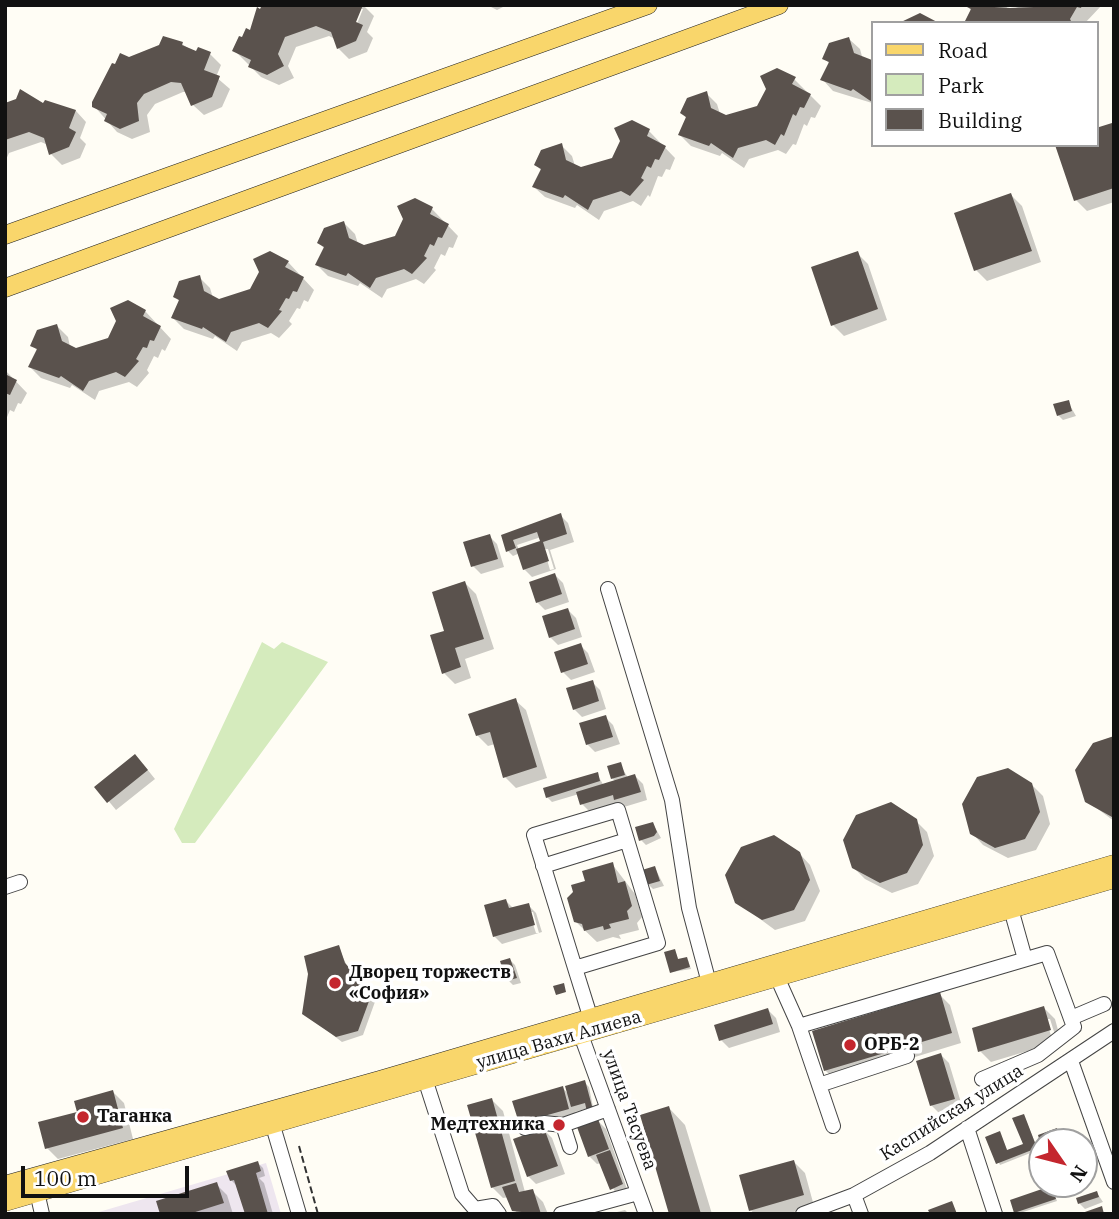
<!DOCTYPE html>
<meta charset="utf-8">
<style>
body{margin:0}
#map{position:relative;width:1119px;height:1219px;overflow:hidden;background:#fffdf5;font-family:"IBM Plex Serif",serif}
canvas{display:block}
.frame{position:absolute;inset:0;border:7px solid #111;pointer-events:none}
.legend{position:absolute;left:871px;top:21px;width:228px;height:126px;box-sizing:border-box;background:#fff;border:2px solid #a0a0a0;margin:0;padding:9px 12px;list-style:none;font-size:21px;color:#111}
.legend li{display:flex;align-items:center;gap:14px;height:35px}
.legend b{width:35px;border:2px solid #a0a0a0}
.north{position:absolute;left:1028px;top:1128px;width:70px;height:70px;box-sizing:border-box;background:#fff;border:2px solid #a0a0a0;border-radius:50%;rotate:125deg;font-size:19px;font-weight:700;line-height:28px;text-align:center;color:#111}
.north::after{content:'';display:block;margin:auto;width:24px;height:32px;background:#c4262e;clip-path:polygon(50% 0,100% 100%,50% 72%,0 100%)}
.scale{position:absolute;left:21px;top:1166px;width:168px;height:32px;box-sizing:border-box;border:4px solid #111;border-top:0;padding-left:9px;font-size:21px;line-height:24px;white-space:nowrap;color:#111;-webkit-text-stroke:5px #fff;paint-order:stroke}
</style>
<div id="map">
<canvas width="1119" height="1219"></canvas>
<div class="frame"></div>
<ul class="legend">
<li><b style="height:9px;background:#f9d66b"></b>Road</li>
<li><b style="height:19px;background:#d5ebbd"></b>Park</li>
<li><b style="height:19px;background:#5a524d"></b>Building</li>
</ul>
<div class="north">N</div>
<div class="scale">100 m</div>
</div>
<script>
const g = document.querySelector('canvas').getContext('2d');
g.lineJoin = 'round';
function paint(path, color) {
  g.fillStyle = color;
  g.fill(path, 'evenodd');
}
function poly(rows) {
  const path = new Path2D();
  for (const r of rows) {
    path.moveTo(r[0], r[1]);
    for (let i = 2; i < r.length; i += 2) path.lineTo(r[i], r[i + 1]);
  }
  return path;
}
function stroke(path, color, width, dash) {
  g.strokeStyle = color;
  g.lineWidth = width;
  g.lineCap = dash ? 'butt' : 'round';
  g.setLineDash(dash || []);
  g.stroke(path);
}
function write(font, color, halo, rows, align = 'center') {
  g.font = font + ' "IBM Plex Serif",serif';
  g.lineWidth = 7;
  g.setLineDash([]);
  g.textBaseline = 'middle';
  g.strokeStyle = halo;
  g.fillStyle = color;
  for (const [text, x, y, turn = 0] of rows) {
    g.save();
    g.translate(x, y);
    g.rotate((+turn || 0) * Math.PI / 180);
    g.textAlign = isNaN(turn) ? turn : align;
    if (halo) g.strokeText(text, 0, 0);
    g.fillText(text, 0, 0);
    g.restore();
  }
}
const industrial = poly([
 [266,1163,281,1214,92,1214]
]);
const green = poly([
 [262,642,274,649,282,642,328,662,195,843,182,843,174,829]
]);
const shadow = poly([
 [363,5,374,16,367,32,373,38,367,52,349,59,338,48,335,39,329,36,296,47,288,66,294,78,279,85,261,77,234,50,251,32],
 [359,9,363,9,354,31,351,30],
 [487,5,507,5,497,10],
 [966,5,1004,5,1010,10,1024,5,1102,5,1085,23,966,23,972,11],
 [849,39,860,49,863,60,872,61,872,103,833,91,823,80,830,64,824,58],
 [182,44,197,54,199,49,210,54,221,65,216,77,230,89,222,107,204,115,193,105,187,92,183,92,155,104,147,115,150,132,132,139,117,132,94,106,129,59],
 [794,79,821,106,815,118,811,117,807,126,804,124,796,145,793,144,786,154,778,150,749,159,744,168,722,153,720,156,691,146,680,135,687,119,682,113,706,93,717,104,720,114,726,117,759,107],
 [46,102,76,111,86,122,80,138,86,144,80,158,62,165,51,154,48,145,41,142,9,153,5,162,5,105,44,105],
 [1111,125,1114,202,1087,211,1076,200,1096,145],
 [649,131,675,158,670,170,666,169,662,177,658,176,650,197,648,195,641,206,633,201,604,211,599,220,577,205,575,208,545,197,534,187,542,171,536,165,561,145,572,156,575,166,580,169,613,159],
 [1011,195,1022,206,1041,262,987,281,976,270],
 [432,209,458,236,453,248,449,247,445,256,441,254,434,268,436,270,424,284,416,279,387,289,382,298,360,283,358,286,328,276,317,265,325,249,319,243,344,223,355,234,358,244,363,247,396,237],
 [857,253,868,264,887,320,844,336,833,325],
 [288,262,314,290,308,302,304,300,300,309,297,308,289,321,292,324,279,338,271,333,242,342,237,351,215,336,213,339,184,329,173,318,180,302,175,296,199,277,210,288,213,298,219,300,252,290],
 [145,311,171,339,165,351,162,349,158,358,154,356,147,370,149,373,137,387,129,382,99,391,95,400,72,385,70,388,41,378,30,367,38,351,32,345,57,326,68,337,70,347,76,350,109,339],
 [5,370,27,393,21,404,18,403,14,412,10,410,5,422],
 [1068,402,1076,416,1063,420,1058,415],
 [560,515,568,523,574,542,550,550,556,569,532,577,524,569,520,553,513,556,508,551,503,536],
 [541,537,542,542,519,550,517,545],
 [544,549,548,549,554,569,550,570],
 [489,536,497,544,504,567,481,574,473,566],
 [555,575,563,583,569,602,545,610,537,602],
 [465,583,476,594,494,649,465,659,471,678,455,684,444,673,446,632],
 [568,610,576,618,582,637,558,645,550,637],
 [580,645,588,653,595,672,571,680,563,672],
 [592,682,600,690,606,709,582,717,574,709],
 [515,700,526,710,547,778,516,788,505,777,495,744,488,746,477,735],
 [605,717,613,725,620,744,595,752,587,744],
 [1114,737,1114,821,1087,801],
 [143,764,155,779,116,810,97,787],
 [620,764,628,778,635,776,643,784,647,800,624,807,620,803,590,812,582,804,579,794,552,802,547,797,597,774,604,786,616,782,612,778],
 [1031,784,1043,796,1050,824,1036,850,1008,858,983,845,972,833],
 [916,821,927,832,934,856,918,884,892,893,865,879,853,867],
 [653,824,661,838,646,845,641,840],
 [799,853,810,865,820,891,805,921,775,930,737,902],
 [612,864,635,894,642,917,637,923,639,930,619,935,621,939,613,937,597,942,575,921,587,882],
 [655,868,664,886,653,889,648,884],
 [506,901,514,909,528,905,536,913,542,932,502,944,494,936],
 [529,912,533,912,539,933,536,933],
 [338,947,349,970,376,999,363,1035,342,1042,304,1013],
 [675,951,679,961,688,960,691,969,672,972],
 [510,960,515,965,521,983,513,985,508,980],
 [939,994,950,1005,961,1043,836,1081,825,1070],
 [1044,1008,1055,1019,1061,1041,991,1062,980,1051],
 [1046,1019,1050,1019,1056,1038,1052,1039],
 [768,1010,776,1018,780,1032,729,1048,721,1040],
 [941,1055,949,1063,962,1106,939,1113,931,1105],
 [584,1082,589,1087,594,1112,588,1108,575,1112,576,1117,528,1131,520,1123,563,1088,569,1095],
 [113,1092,124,1103,133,1139,58,1159,47,1148,79,1113],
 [492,1100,503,1111,525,1192,532,1191,543,1202,548,1214,517,1214,509,1197,503,1198,492,1187],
 [669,1108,685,1125,712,1214,671,1214],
 [1025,1118,1038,1150,1000,1165,988,1138,1000,1133,1008,1152,1025,1145],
 [598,1121,606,1129,627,1189,616,1194,601,1163,597,1164,589,1156],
 [544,1130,552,1138,565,1174,536,1184,528,1176],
 [1057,1130,1063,1142,1042,1142,1040,1136],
 [794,1162,805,1173,814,1206,787,1214,754,1214,751,1210],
 [258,1163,263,1168,265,1176,259,1178,264,1183,273,1214,246,1214,236,1185,231,1180],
 [216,1184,227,1195,233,1214,161,1214],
 [1042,1184,1051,1184,1057,1201,1017,1214,1012,1201,1044,1190],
 [1097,1193,1103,1202,1085,1209,1080,1204,1078,1199],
 [625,1210,629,1214,609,1214]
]);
const building = poly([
 [262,5,363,5,356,22,363,25,356,41,337,49,331,32,316,26,285,37,278,54,284,66,267,75,248,67,251,60,232,51,239,36,242,37,246,28,250,30,257,7,260,9],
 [963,5,1010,8,1082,5,1081,8,1077,7,1070,19,1072,23,964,23,971,9],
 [920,13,939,23,899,23],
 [163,36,183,42,182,45,196,51,198,47,211,52,204,70,220,76,212,97,191,106,181,83,171,82,144,94,137,103,139,121,120,129,104,121,107,114,92,107,92,102,112,63,115,64,120,53,129,57,159,45],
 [849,37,854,53,872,60,872,102,853,89,851,91,820,80,829,62,822,59,829,43],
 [777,68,796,77,792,84,811,94,804,108,800,107,796,116,793,114,784,136,781,134,775,145,766,140,738,148,733,158,711,143,709,146,678,135,686,117,680,113,687,98,707,91,711,108,726,115,757,106,766,89,760,76],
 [20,89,43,103,45,100,76,110,69,128,76,132,69,147,49,155,44,138,29,132,5,140,5,103,16,99],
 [632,120,650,129,647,136,666,146,659,160,655,159,651,168,647,166,641,178,644,180,630,196,621,191,593,200,588,210,565,195,563,198,532,187,541,169,534,165,541,150,562,143,566,160,581,167,612,158,620,141,614,128],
 [1112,123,1114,188,1074,201,1055,145,1096,145,1096,128],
 [1011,193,1032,251,974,271,954,213],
 [415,198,433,207,430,214,449,224,442,238,438,237,434,246,430,244,424,256,427,258,412,274,404,269,376,278,370,288,348,273,346,276,315,265,324,247,317,243,324,228,344,221,349,238,364,245,395,236,403,219,397,206],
 [270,251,289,261,285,267,304,277,297,292,293,291,289,299,286,298,279,310,282,311,268,328,259,323,231,332,226,342,203,327,202,329,171,318,179,300,173,297,179,281,200,275,204,291,219,299,250,289,259,272,253,259],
 [858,251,878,309,831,326,811,267],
 [128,300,146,310,143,316,161,326,154,341,150,340,147,348,143,347,136,359,139,361,125,377,116,372,89,381,83,391,61,376,59,378,28,367,37,349,30,346,37,330,57,324,62,341,76,348,108,338,116,321,110,308],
 [5,374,17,380,10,395,5,393],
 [1069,400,1072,411,1057,416,1053,404],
 [561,513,567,534,543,542,549,561,523,570,516,549,540,541,537,532,513,540,516,548,506,552,501,535],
 [490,534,498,559,471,567,463,542],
 [555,573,562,594,536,603,529,582],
 [465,581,484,639,455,648,461,667,442,674,430,635,444,631,432,592],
 [568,608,575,629,549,638,542,616],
 [581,643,588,664,561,673,554,652],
 [593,680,599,701,573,710,566,688],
 [516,698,537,767,503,778,490,732,476,736,468,714],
 [606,715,613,737,586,745,579,723],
 [1114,736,1114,817,1112,817,1085,802,1075,770,1093,743],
 [135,754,148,770,107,803,94,787],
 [621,762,625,775,611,779,607,766],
 [1008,768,1032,783,1040,812,1025,839,995,848,970,834,962,804,977,777],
 [598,772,600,781,546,798,543,788],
 [635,774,641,792,614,800,613,795,580,805,576,792],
 [891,802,917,819,923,845,907,873,880,883,852,868,843,840,856,815],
 [653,822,657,832,654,836,639,841,635,827],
 [774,835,800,852,810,880,794,910,762,920,735,903,725,875,741,847],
 [613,862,618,883,625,881,632,906,627,911,629,919,609,924,611,928,604,930,603,926,584,931,582,924,574,922,567,898,573,892,571,885,585,881,582,871],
 [655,866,660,881,646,885,642,870],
 [506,899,509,908,529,903,535,925,493,937,484,905],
 [339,945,345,963,372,993,358,1031,336,1037,302,1014,308,974,304,956],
 [675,949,678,959,687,957,690,967,670,973,664,952],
 [510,958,517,978,506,981,500,961],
 [564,983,566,992,556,995,553,986],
 [940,992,952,1033,824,1071,812,1031],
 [1044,1006,1051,1030,978,1052,972,1028],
 [768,1008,773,1024,719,1041,714,1025],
 [941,1053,955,1099,930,1106,916,1061],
 [585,1080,593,1110,587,1112,585,1103,571,1107,565,1086],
 [563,1086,569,1109,519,1123,512,1101],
 [113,1090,123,1128,45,1149,38,1122,77,1112,74,1101],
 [492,1098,515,1181,491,1188,467,1105],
 [669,1106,701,1214,669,1214,640,1115],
 [1024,1114,1037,1148,996,1164,985,1137,1000,1131,1007,1150,1023,1144,1012,1118],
 [598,1119,609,1149,588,1157,577,1127],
 [544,1128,558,1166,527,1177,513,1139],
 [1057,1128,1059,1142,1040,1142,1038,1135],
 [610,1150,623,1184,610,1190,596,1155],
 [794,1160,804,1195,749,1211,739,1175],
 [258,1161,261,1171,256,1173,268,1214,245,1214,234,1180,230,1181,226,1171],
 [217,1182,224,1203,189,1214,160,1214,156,1201],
 [516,1183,519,1192,533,1189,541,1214,512,1211,502,1187],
 [1040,1184,1051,1184,1056,1199,1014,1213,1010,1200,1042,1189],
 [1097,1191,1099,1197,1078,1204,1076,1198],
 [952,1201,957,1214,930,1214,928,1210],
 [1102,1206,1104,1214,1082,1214,1082,1213]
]);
const path = poly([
 [299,1146,318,1214]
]);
const minor = poly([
 [608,589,672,800,689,908,709,983],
 [543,866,627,840],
 [5,887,20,882],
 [1011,909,1025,959],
 [575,968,658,943,618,810,534,835,575,968,590,1016],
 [777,977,799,1026,833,1126],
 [1071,1018,1104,1004],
 [577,1024,646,1214],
 [799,1026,1047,953,1074,1027,1038,1055,982,1079],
 [1071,1061,1114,1182],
 [425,1079,462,1194,475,1209,493,1206,499,1214],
 [819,1085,907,1056],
 [270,1116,299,1214],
 [563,1125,570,1147],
 [525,1128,544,1123,563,1125,608,1109],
 [967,1128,995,1214],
 [37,1192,42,1214],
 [854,1195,861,1214],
 [561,1214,638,1193],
 [803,1214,854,1195,930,1153,1114,1031]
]);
const major = poly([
 [5,235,648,5],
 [5,288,779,5],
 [5,1185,380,1080,1114,864],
 [5,1202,1114,879]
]);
const markers = [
 [335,983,7,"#c4262e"],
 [850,1045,7,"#c4262e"],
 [83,1117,7,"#c4262e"],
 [559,1125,7,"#c4262e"]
];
const poiNames = [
 ["Дворец торжеств",349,973],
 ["«София»",349,994],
 ["ОРБ-2",864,1045],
 ["Таганка",97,1117],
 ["Медтехника",545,1125,"right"]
];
const streetNames = [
 ["улица Вахи Алиева",559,1040,-16],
 ["улица Тасуева",629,1110,70],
 ["Каспийская улица",952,1113,-32]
];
paint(industrial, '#eee6ef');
paint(green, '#d5ebbd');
paint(shadow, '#0003');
paint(building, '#5a524d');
stroke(minor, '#444', 16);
stroke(major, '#222', 19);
stroke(path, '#333', 2, [7, 3.5]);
stroke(minor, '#fff', 14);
stroke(major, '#f9d66b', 18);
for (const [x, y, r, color] of markers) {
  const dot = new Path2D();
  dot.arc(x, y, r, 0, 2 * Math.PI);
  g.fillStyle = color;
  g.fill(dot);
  stroke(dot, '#fff', 2.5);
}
write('bold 18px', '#111', '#fff', poiNames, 'left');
write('18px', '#111', '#fff', streetNames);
</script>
